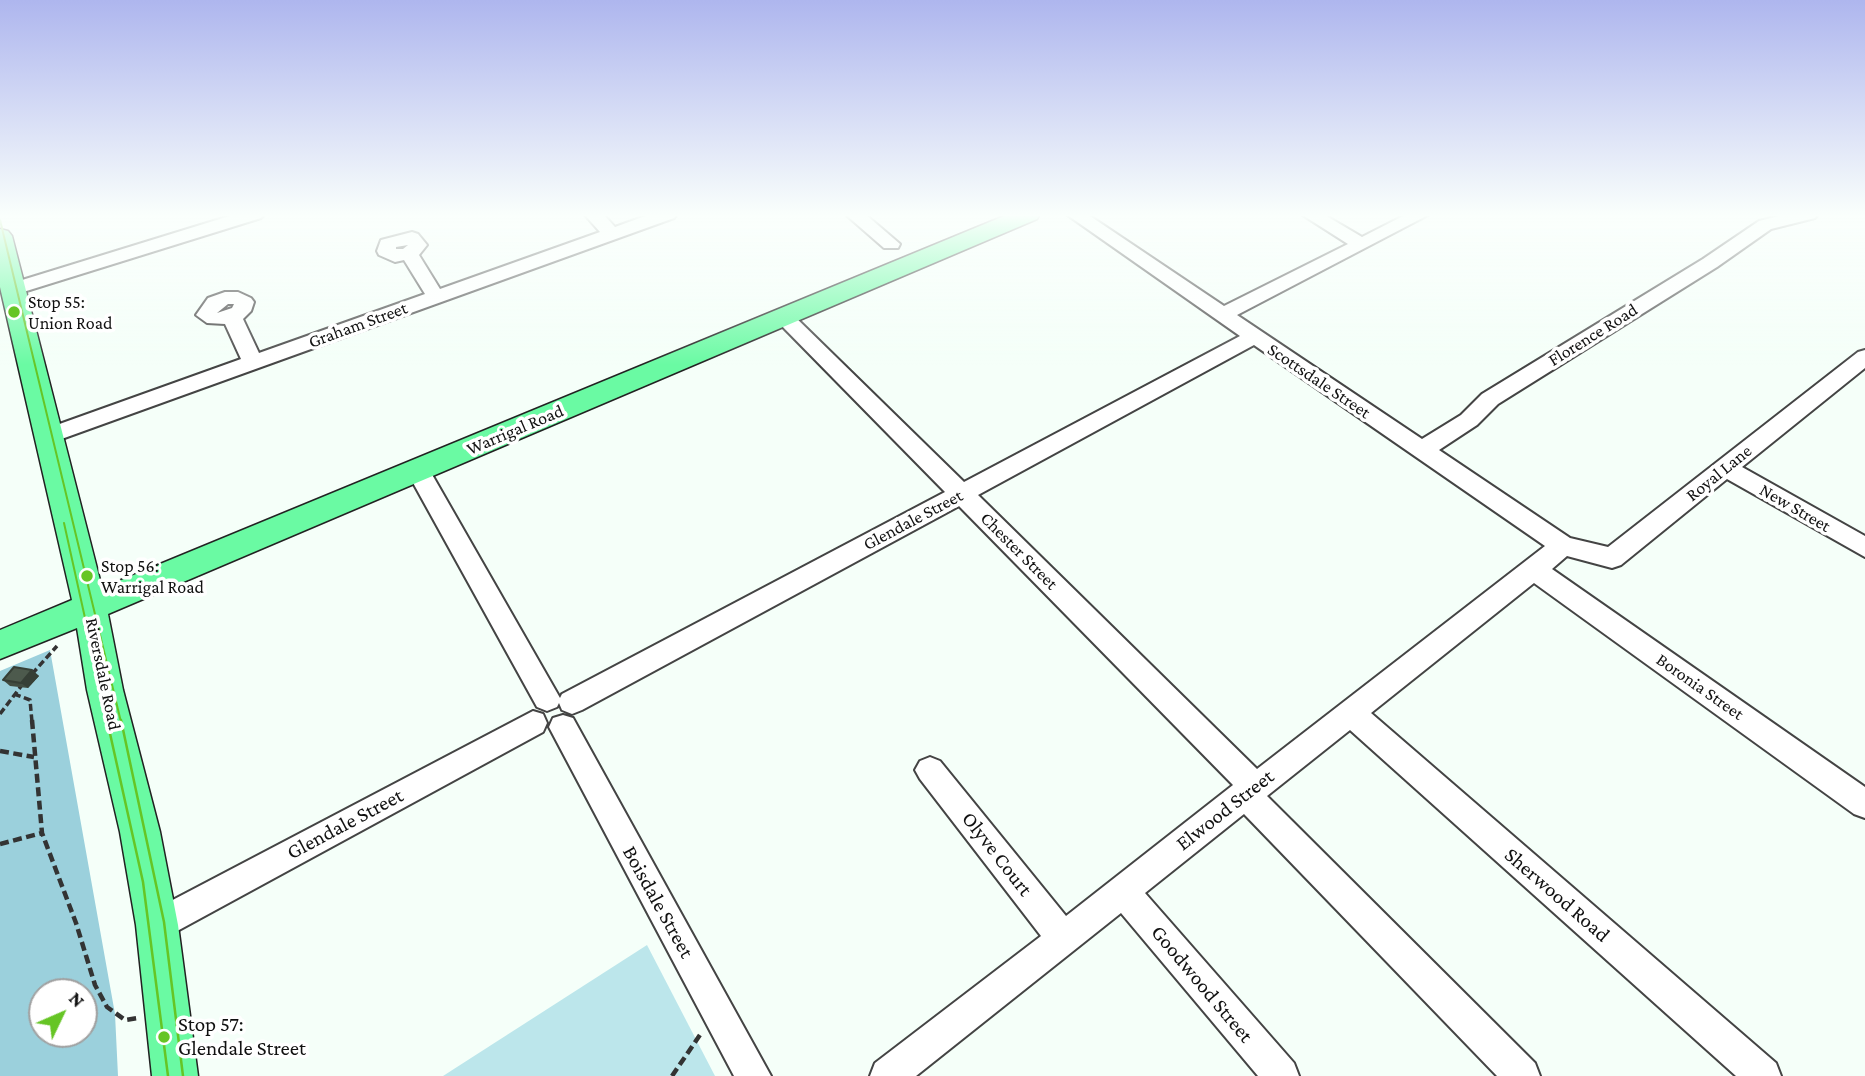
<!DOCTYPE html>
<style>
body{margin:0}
#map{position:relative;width:1865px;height:1076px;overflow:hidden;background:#f5fff9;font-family:"Crimson Pro",serif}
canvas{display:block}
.north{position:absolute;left:28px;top:978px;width:70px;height:70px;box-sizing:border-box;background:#fff;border:2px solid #a0a0a0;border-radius:50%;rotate:46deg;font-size:19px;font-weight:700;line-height:28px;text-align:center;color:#111}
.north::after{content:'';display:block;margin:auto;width:24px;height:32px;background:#66c525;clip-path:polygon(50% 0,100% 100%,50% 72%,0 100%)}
</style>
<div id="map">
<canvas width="1865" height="1076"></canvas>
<div class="north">N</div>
</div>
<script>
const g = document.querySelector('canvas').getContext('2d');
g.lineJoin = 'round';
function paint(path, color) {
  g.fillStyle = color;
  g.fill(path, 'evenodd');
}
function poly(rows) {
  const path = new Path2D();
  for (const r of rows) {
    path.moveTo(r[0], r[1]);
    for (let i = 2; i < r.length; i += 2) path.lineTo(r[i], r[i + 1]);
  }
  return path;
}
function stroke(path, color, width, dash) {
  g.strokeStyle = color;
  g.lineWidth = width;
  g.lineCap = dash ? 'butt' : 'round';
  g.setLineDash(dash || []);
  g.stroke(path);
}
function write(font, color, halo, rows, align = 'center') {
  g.font = font + ' "Crimson Pro",serif';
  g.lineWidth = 7;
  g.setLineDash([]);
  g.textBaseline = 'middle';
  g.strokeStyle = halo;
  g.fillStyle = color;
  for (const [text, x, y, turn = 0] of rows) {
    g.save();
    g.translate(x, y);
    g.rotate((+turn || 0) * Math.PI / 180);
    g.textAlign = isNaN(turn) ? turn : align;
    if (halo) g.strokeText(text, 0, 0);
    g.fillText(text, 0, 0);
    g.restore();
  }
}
const green = poly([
 [647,945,715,1076,443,1076]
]);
const forest = poly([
 [50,650,115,1014,118,1076,0,1076,0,671],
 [42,992,84,992,84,1034,42,1034]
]);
const pathFar1 = poly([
 [32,674,57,646],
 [14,694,30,700,32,722],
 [0,714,22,685]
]);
const path = poly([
 [32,720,42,833,76,923,95,985,107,1007,125,1020,138,1018],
 [0,751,34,757],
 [0,844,42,833],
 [672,1076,702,1032]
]);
const minor = poly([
 [236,214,264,214,261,218,20,293,6,293,3,289,6,285,236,214],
 [584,214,603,214,615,227,651,214,677,214,674,218,56,441,48,444,40,441,37,436,40,431,241,359,225,324,207,323,196,315,208,298,225,292,238,292,251,298,254,302,251,311,243,319,259,353,425,294,404,260,395,262,379,255,377,251,381,240,412,232,418,234,427,245,419,255,440,289,600,232,584,214],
 [408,245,403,249,396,249,396,247,408,245],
 [228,304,234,304,232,308,217,313,228,304],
 [845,214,865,214,900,244,898,248,884,248,845,214],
 [1066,214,1087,214,1224,306,1348,244,1301,214,1323,214,1362,237,1407,214,1430,214,1237,315,1422,439,1461,415,1482,394,1703,259,1759,221,1787,214,1818,214,1815,218,1771,229,1717,267,1498,404,1477,425,1439,450,1570,538,1608,547,1858,352,1865,350,1865,368,1742,467,1865,536,1865,557,1727,479,1621,565,1612,568,1567,556,1552,569,1865,787,1865,818,1854,814,1534,583,1371,713,1776,1063,1781,1076,1736,1076,1350,730,1267,796,1535,1063,1540,1076,1497,1076,1244,814,1145,893,1294,1063,1299,1076,1258,1076,1121,913,916,1076,870,1076,875,1063,1041,936,920,779,915,770,920,761,930,757,940,761,1066,916,1233,785,959,506,582,710,572,714,562,710,559,703,557,707,547,711,537,707,406,470,410,464,418,462,426,464,560,698,562,694,945,492,777,321,774,317,777,313,791,313,964,482,1240,336,1066,214],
 [1254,345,1545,546,1257,769,978,495,1254,345],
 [533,711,543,714,547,723,543,732,168,936,157,941,146,936,141,925,146,914,533,711],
 [563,715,573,718,771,1076,734,1076,549,727,553,718,563,715]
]);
const major = poly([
 [1009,214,1040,214,1037,219,108,614,123,690,160,832,178,925,198,1076,152,1076,136,925,120,832,87,690,77,628,0,659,0,630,72,600,0,287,0,229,8,231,12,236,102,588,1009,214]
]);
const tramFar1 = poly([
 [0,220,121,722],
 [64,523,108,722]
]);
const tram = poly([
 [107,720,143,882,168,1076],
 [121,720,164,922,183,1076]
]);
const wall = poly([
 [32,670,39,676,28,688,10,686,3,680]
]);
const shadedWall = poly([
 [32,670,39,676,28,688,21,683]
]);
const building = poly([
 [14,667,32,670,21,683,3,680,14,667]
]);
const markers = [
 [14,312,7,"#66c525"],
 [87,576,7,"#66c525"],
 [164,1037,7,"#66c525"]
];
const poiNames = [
 ["Stop 55:",28,302],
 ["Union Road",28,323],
 ["Stop 56:",101,566],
 ["Warrigal Road",101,587]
];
const streetNames = [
 ["Graham Street",358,325,-20],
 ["Florence Road",1593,335,-32],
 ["Scottsdale Street",1319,381,34],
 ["Warrigal Road",515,430,-23],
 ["Royal Lane",1719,473,-39],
 ["New Street",1795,508,30],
 ["Glendale Street",913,520,-28],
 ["Chester Street",1019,551,45],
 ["Riversdale Road",103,674,78],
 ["Boronia Street",1700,687,35]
];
const nearStreetnames = [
 ["Elwood Street",1225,810,-38],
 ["Glendale Street",345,824,-28],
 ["Olyve Court",997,854,52],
 ["Sherwood Road",1557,895,41],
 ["Boisdale Street",658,902,61],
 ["Goodwood Street",1202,984,50]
];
const nearPoinames = [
 ["Stop 57:",178,1025],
 ["Glendale Street",178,1049]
];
paint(green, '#bce6eb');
paint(forest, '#9bd0dc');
stroke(minor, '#444', 4);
stroke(major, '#222', 3);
stroke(pathFar1, '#333', 3.5, [7, 3.5]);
stroke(path, '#333', 4.5, [9, 4.5]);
paint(minor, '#fff');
paint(major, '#6afaa3');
stroke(tramFar1, '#66c525', 2);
stroke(tram, '#66c525', 2.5);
paint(wall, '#424d42');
paint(shadedWall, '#363f36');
paint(building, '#4d5a4d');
stroke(building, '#363f36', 2);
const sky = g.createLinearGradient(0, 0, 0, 365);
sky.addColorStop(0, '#aeb6ee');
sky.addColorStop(0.59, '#fafffc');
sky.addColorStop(1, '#fafffc00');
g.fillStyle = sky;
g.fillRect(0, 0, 1865, 365);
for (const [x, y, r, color] of markers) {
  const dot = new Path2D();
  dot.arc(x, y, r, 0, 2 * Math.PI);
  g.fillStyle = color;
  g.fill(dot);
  stroke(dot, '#fff', 2.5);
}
write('18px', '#111', '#fff', poiNames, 'left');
write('18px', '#111', '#fff', streetNames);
write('21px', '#111', '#fff', nearStreetnames);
write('21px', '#111', '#fff', nearPoinames, 'left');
</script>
